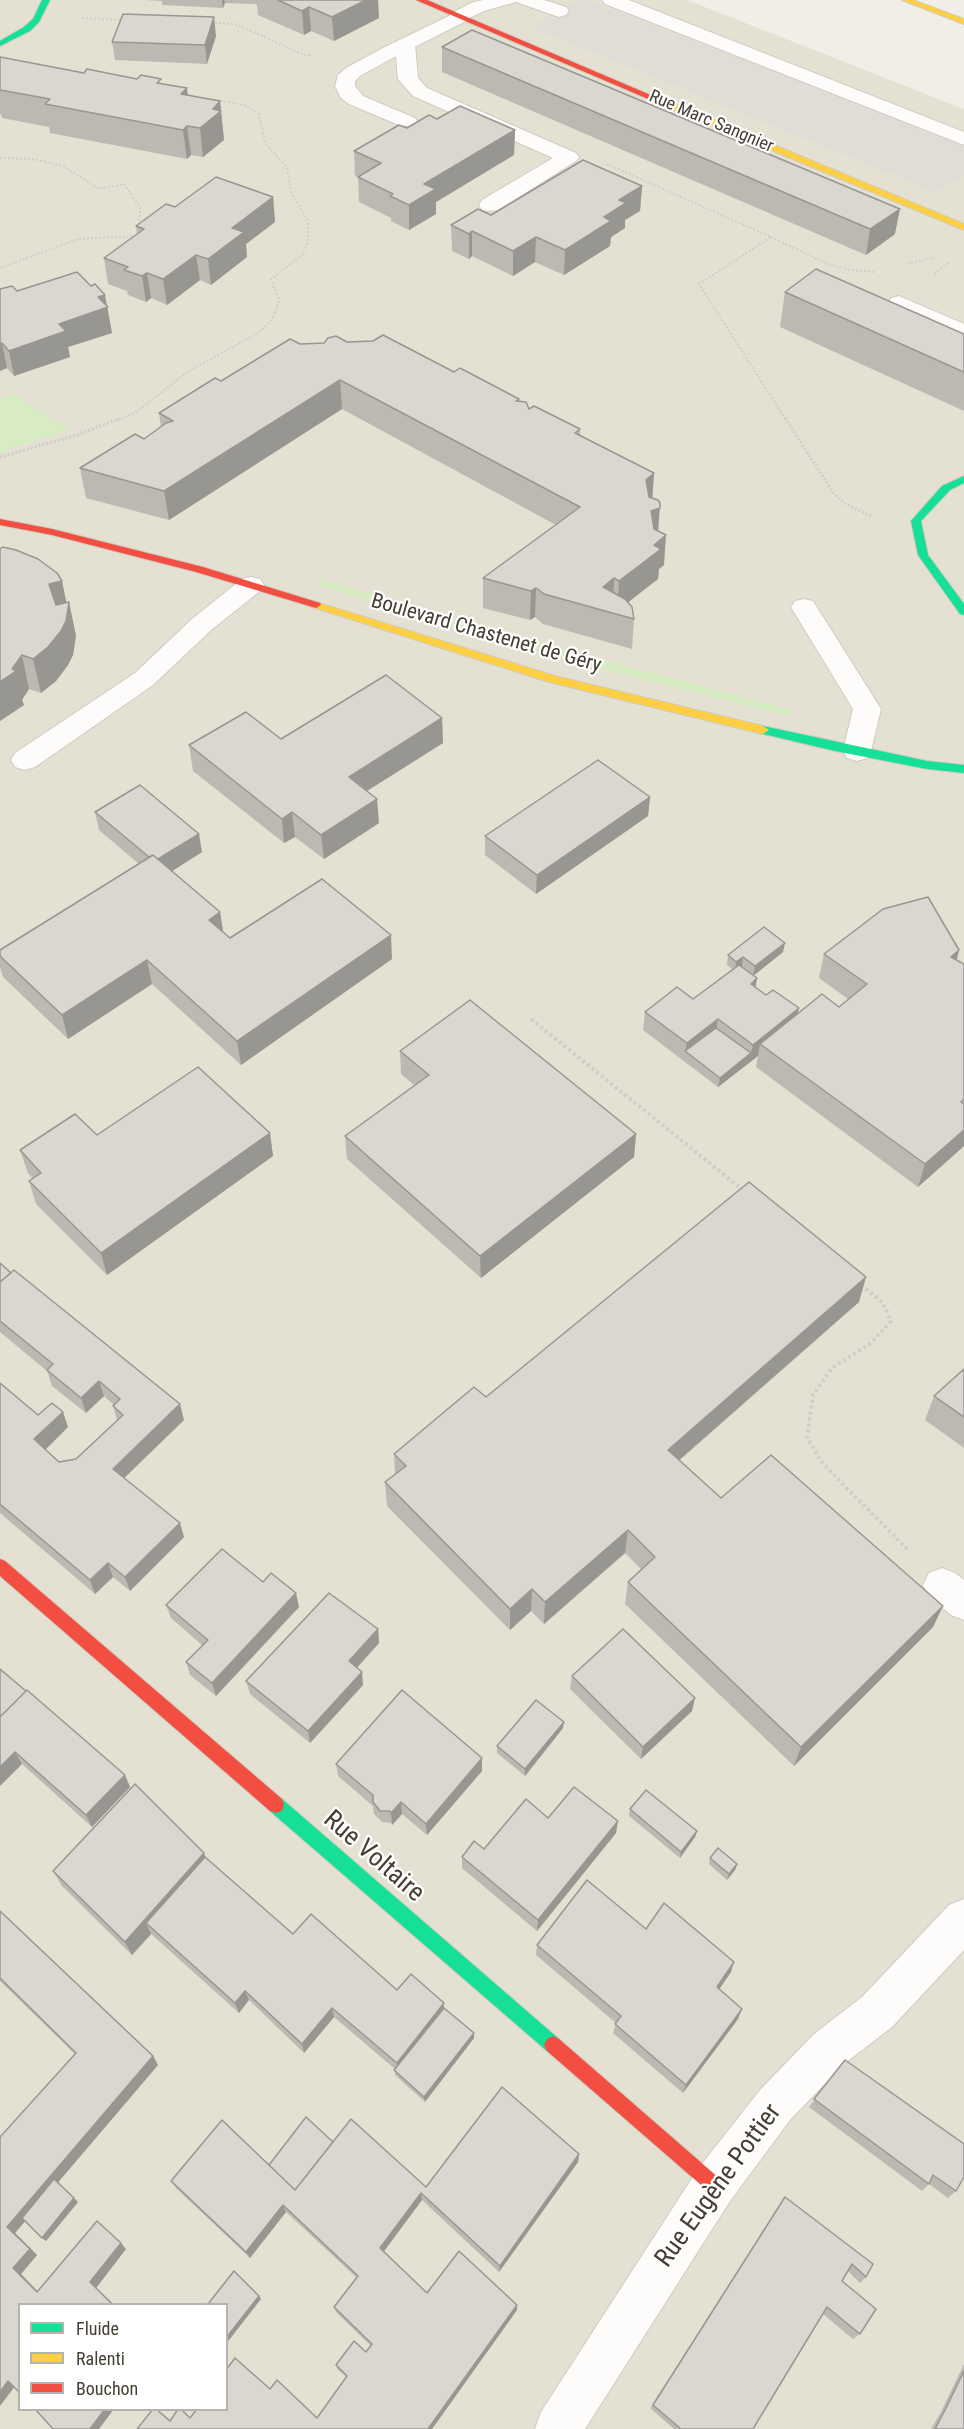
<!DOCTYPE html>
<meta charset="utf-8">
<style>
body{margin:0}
#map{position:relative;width:964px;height:2429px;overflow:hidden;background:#f0eee6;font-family:"Roboto Condensed",sans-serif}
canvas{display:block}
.legend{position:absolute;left:18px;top:2303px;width:210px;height:108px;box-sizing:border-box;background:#fff;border:2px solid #b5b3ad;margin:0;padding:8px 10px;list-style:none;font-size:18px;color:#454033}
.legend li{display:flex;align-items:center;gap:12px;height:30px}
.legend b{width:30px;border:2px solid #b5b3ad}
</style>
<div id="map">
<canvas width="964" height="2429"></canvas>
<ul class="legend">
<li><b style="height:8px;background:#16e098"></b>Fluide</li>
<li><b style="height:8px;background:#ffcf43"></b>Ralenti</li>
<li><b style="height:8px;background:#f24e42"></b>Bouchon</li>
</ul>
</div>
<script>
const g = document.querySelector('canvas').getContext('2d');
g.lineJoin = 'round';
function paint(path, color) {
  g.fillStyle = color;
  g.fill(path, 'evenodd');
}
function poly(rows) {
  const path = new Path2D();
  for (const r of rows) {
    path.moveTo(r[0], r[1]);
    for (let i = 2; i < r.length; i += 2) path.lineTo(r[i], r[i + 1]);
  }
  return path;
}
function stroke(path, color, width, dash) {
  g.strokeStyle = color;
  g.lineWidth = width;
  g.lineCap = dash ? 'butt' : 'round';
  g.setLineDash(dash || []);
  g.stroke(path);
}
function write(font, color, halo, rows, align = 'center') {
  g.font = font + ' "Roboto Condensed",sans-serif';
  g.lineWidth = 4.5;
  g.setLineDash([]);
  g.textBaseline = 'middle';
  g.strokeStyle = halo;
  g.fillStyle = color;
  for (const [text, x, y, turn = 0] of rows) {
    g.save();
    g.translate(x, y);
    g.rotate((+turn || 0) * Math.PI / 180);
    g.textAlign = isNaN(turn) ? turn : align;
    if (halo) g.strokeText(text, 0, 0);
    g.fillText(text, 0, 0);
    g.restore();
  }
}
const residential = poly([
 [0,0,687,0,964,109,964,2429,0,2429],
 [20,2304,226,2304,226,2410,20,2410]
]);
const green = poly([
 [14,394,70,430,0,452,0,399],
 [322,580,581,654,791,710,788,716,577,663,318,585]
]);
const parking = poly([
 [579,0,588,0,964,146,964,175,936,192,531,27]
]);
const pathFar2 = poly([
 [82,18,125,20],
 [211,23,235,24,305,55,313,55],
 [0,158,32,159,63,166,99,189,124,184,140,207,139,229],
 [607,164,771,237,699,284,786,420],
 [771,237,828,264,850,270,874,272],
 [907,264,935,257],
 [0,268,78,239,138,236],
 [934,274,949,262],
 [117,420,135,413,189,371,258,333,272,320,279,301,271,279,302,255,308,242,308,221,291,192,287,168,265,143,259,114,244,105,182,94]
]);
const pathFar1 = poly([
 [785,418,834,494,844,503,873,517],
 [0,457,77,435,121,418]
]);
const path = poly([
 [531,1019,743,1190],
 [861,1285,883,1303,891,1321,871,1343,832,1368,813,1395,807,1438,823,1464,909,1551]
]);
const lane = poly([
 [483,0,544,0,566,7,569,11,566,15,559,17,516,2,484,11,459,23,452,21,449,17,452,13,471,3,483,0],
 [405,39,412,41,415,45,418,78,427,88,576,153,579,157,576,161,498,210,490,211,482,210,479,205,482,200,553,158,413,96,398,79,396,56,360,76,355,81,355,86,363,96,415,118,418,122,415,126,401,126,349,104,341,98,335,86,338,75,346,68,381,49,388,47,396,50,398,41,405,39],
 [899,296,964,324,964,340,891,308,888,303,891,298,899,296],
 [251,577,260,579,264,585,260,591,210,631,153,685,35,767,25,770,15,767,11,760,15,753,135,673,192,619,242,579,251,577],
 [804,599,813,601,881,709,871,751,867,758,857,761,847,758,843,751,853,709,791,607,795,601,804,599],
 [942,1568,955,1573,964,1580,964,1620,951,1615,929,1597,923,1585,929,1573,942,1568]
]);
const street = poly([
 [602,0,629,0,964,132,964,145,605,4,602,0],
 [459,11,466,13,469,17,466,21,395,57,381,57,378,53,381,49,459,11],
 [964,1899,964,1950,892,2027,844,2064,790,2120,730,2201,585,2429,535,2429,541,2412,698,2169,760,2090,814,2034,862,1997,949,1905,964,1899]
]);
const fast = poly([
 [42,0,50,0,39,22,30,31,0,46,0,41,24,27,33,19,42,0],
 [964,476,964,483,950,490,921,521,928,555,964,604,964,615,960,614,918,555,911,521,942,486,964,476],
 [763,726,927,761,964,765,964,773,927,769,835,751,759,733,759,727,763,726],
 [276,1797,282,1799,559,2039,562,2045,559,2051,553,2054,547,2051,270,1811,268,1805,270,1799,276,1797]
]);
const slow = poly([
 [902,0,913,0,964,19,964,24,902,0],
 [660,100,666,100,964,224,964,230,660,104,660,100],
 [316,602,555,676,763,726,769,730,763,734,549,682,312,607,312,603,316,602]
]);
const jam = poly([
 [416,0,427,0,667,102,660,104,416,0],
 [0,519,52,529,203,567,320,603,321,605,316,608,196,572,52,535,0,525,0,519],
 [0,1559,5,1561,282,1799,284,1805,282,1811,276,1813,270,1811,0,1576,0,1559],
 [553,2036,559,2039,720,2179,723,2185,720,2191,714,2194,708,2191,547,2051,544,2045,547,2039,553,2036]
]);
const wall = poly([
 [144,0,378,0,379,18,334,41,311,31,304,35,258,15,257,5,256,4,225,3,223,8,162,5,162,1],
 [216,36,207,64,115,60,112,42],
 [442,47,895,234,866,255,442,72],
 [0,57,84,73,162,84,187,95,220,101,224,140,203,157,191,155,187,159,50,133,49,127,2,118,1,114,0,114],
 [437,119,515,130,514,155,436,202,436,214,409,230,391,221,391,218,359,202,358,177,355,176,354,151,407,128],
 [642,186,640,211,625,220,625,228,611,237,610,246,564,275,535,262,513,276,472,256,469,259,452,251,451,225,491,215],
 [273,197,275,222,246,244,247,257,211,285,200,280,167,305,151,298,146,302,128,295,127,291,108,284,104,258,137,234,136,226,175,207],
 [0,289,107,306,112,333,68,347,70,357,14,376,7,368,0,371],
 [785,292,964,334,964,411,780,327],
 [347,342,454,372,519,399,519,401,529,409,580,429,580,435,654,473,652,498,660,503,658,531,664,565,659,569,658,579,628,602,634,619,632,649,543,624,535,617,530,620,483,608,483,578,556,525,342,409,169,520,86,498,80,468,144,439,161,427,159,413,221,381,300,344],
 [0,549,62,581,66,603,69,602,76,636,73,655,68,665,56,681,41,693,29,689,22,700,24,705,0,721],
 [442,718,443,743,367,791,379,823,324,859,295,837,284,843,193,771,189,745,281,739],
 [650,797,648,816,536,894,485,855,485,836],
 [95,812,202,852,172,871,220,912,223,932,230,938,392,959,241,1065,152,984,68,1039,3,977,0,967,0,950,139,864,99,830],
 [959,950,957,960,964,964,964,1146,918,1187,756,1067,758,1056,718,1087,643,1030,645,1012,693,999,732,969,727,965,728,955,783,952,753,976,757,978,755,987,766,995,798,1013,839,1007,848,999,819,978,824,954],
 [400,1051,636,1134,634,1157,481,1278,347,1159,345,1136,414,1085,401,1074],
 [270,1133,273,1156,107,1275,36,1204,29,1181,33,1179,28,1173,20,1150,97,1135],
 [0,1263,184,1420,124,1478,184,1537,130,1591,113,1577,95,1594,0,1513,0,1383,38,1415,68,1427,45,1450,59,1462,76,1459,117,1420,113,1406,114,1405,104,1396,86,1413,52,1386,47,1371,0,1332],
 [859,1302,680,1460,721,1498,943,1606,933,1627,794,1766,625,1604,628,1582,641,1569,625,1553,544,1624,531,1611,510,1630,387,1506,385,1482,395,1474,394,1454,486,1397],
 [964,1369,964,1448,925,1420,934,1396],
 [263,1582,299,1607,216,1696,190,1675,186,1662,202,1645,171,1618,166,1605],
 [378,1629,379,1643,357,1668,363,1685,310,1743,250,1694,246,1681],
 [572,1676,692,1711,641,1759,570,1689],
 [26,1691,125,1775,130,1787,92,1827,22,1764,0,1786],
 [563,1728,525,1776,497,1753,497,1746],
 [336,1764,482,1771,427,1835,402,1814,392,1825,391,1823,382,1822,374,1814,373,1806,338,1776],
 [630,1809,697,1831,695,1837,680,1858,629,1816],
 [548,1818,616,1833,537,1931,462,1868,462,1857,484,1849],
 [204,1853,205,1857,293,1934,397,1990,444,2003,444,2008,474,2033,474,2038,425,2102,395,2075,395,2069,334,2017,304,2053,249,2000,239,2013,151,1934,132,1955,62,1886,53,1871],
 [710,1858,737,1864,735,1870,727,1880,709,1864],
 [0,1911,153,2056,158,2065,58,2182,78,2202,46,2241,25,2221,15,2233,37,2255,21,2274,37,2291,126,2249,96,2288,113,2304,20,2304,0,2137,75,2054,0,1981],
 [646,1929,731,1972,719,1989,738,2019,683,2093,613,2033,616,2023,536,1955,537,1945],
 [845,2060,956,2191,948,2198,929,2184,922,2191,809,2107],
 [333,2142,426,2187,579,2154,578,2162,499,2272,422,2200,383,2251,427,2293,517,2305,517,2310,432,2429,137,2429,153,2409,157,2409,170,2420,181,2409,190,2418,270,2389,317,2418,347,2377,338,2370,336,2365,366,2352,371,2346,336,2312,334,2307,357,2278,286,2212,250,2258,176,2188,171,2181,269,2165],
 [785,2197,866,2277,860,2283,848,2271,842,2281,860,2334,853,2339,823,2314,753,2429,674,2429,650,2408],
 [964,2364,964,2429,931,2429,941,2412]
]);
const shadedWall = poly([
 [222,0,224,0,225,3,223,8],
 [356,0,378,0,379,18,334,41,332,17],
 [309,7,311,31,304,35,302,11],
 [214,17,216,36,207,64,205,45],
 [187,88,190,117,181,94],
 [220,101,224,140,203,157,200,128],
 [187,126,191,155,187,159,183,130],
 [515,130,514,155,436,202,436,214,409,230,409,205,424,184],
 [642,186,640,211,625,220,625,228,611,237,610,246,564,275,565,250,604,217,619,200],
 [273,197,275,222,246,244,247,257,211,285,208,259,232,228],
 [900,209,895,234,866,255,870,229],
 [472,231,472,256,469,259,469,234],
 [536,237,535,262,513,276,513,251],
 [196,255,200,280,167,305,163,279],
 [147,273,151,298,146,302,142,276],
 [105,295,112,333,68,347,70,357,14,376,9,351,59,324,98,297],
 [2,343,7,368,0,371,0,344],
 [340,380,342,409,169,520,164,491],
 [654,473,652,503,643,510,646,480],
 [660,503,658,533,649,541,651,511],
 [666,535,664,565,659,569,658,579,617,611,619,581,654,545],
 [614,578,613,608,603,587],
 [62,581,68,610,69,602,76,636,73,655,68,665,56,681,41,693,33,659,56,618,49,584],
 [536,588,535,617,530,620,531,591],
 [22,655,29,689,22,700,24,705,0,721,0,682,12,669],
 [442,718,443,743,351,801,349,777],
 [650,797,648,816,536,894,537,875],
 [377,799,379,823,324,859,321,835],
 [292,812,295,837,284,843,282,819],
 [199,834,202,852,158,880,154,861],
 [220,912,224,937,209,920],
 [391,935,392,959,241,1065,237,1041],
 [785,943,783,952,753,976,755,966],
 [959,950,953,974,951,957],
 [743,957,742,967,735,971,736,962],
 [147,960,152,984,68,1039,62,1015],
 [757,978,754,996,751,984],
 [799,1008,795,1026,760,1044,758,1056,718,1087,720,1078,751,1053,753,1045],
 [718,1019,715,1037,685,1051,687,1043],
 [964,1130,964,1146,918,1187,925,1164],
 [270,1133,273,1156,107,1275,101,1253],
 [636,1134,634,1157,481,1278,480,1256],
 [866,1277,859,1302,664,1473,668,1450],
 [99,1381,104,1396,86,1413,81,1398],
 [180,1404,184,1420,118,1484,113,1469],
 [63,1412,68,1427,40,1455,34,1439],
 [180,1523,184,1537,130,1591,125,1577],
 [628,1530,625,1553,544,1624,545,1602],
 [108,1563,113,1577,95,1594,90,1580],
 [532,1589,531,1611,510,1630,510,1609],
 [296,1593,299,1607,216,1696,212,1683],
 [943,1606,933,1627,794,1766,801,1747],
 [378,1629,379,1643,351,1674,349,1661],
 [362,1672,363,1685,310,1743,308,1731],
 [695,1698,692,1711,641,1759,643,1747],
 [564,1722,563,1728,525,1776,525,1769],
 [15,1752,22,1764,0,1786,0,1767],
 [482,1758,482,1771,427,1835,426,1824],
 [125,1775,130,1787,92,1827,86,1815],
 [401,1802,402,1814,392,1825,391,1813],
 [618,1821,616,1833,537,1931,538,1920],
 [697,1831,695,1837,680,1858,681,1852],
 [204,1853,209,1868,146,1923,151,1934,132,1955,125,1942],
 [737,1864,735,1870,727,1880,729,1874],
 [734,1962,731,1972,714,1997,717,1987],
 [245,1991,249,2000,239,2013,235,2003],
 [444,2003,444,2013,398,2072,397,2063],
 [332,2008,334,2017,304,2053,302,2044],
 [742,2009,738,2019,683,2093,686,2085],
 [474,2033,474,2038,425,2102,424,2097],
 [153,2056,158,2065,15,2233,37,2255,21,2274,44,2298,37,2292,13,2268,7,2227],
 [579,2154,578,2162,499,2272,500,2266],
 [421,2193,422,2200,382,2254,380,2248],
 [74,2198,78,2202,46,2241,42,2238],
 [283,2205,286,2212,250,2258,246,2252],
 [121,2243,126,2249,96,2288,113,2304,112,2304,90,2282],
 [259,2296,261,2299,226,2344,226,2338],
 [517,2305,517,2310,432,2429,428,2429],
 [8,2381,16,2385,0,2406,0,2392],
 [105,2409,114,2409,99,2429,90,2429]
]);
const building = poly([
 [278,0,366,0,332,17,309,7,302,11,278,0],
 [123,14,214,17,205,45,112,42,123,14],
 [472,30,900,209,870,229,442,47,472,30],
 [0,57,84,73,87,69,137,79,141,75,161,79,157,83,187,88,181,94,220,101,213,109,221,111,200,128,187,126,183,130,45,104,50,99,0,90,0,57],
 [460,106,515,130,424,184,436,189,409,205,390,196,393,194,358,177,381,163,354,151,399,125,407,128,429,115,437,119,460,106],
 [583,160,642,186,619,200,626,203,604,217,611,221,565,250,536,237,513,251,472,231,469,234,451,225,478,209,491,215,583,160],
 [216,177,273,197,232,228,244,232,208,259,196,255,163,279,147,273,142,276,124,270,128,267,104,258,144,229,136,226,166,204,175,207,216,177],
 [816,269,964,334,964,372,785,292,816,269],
 [77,272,91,286,95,284,105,295,98,297,108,307,59,324,66,331,9,351,2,343,0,344,0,289,12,286,17,291,77,272],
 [383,335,454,372,460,368,519,399,516,401,526,402,529,409,534,406,580,429,575,433,654,473,646,480,649,497,658,500,660,503,660,508,651,511,654,529,666,535,654,545,661,549,619,581,614,578,603,587,625,599,632,607,634,619,544,594,536,588,531,591,483,578,580,507,340,380,164,491,80,468,135,434,144,439,166,423,173,421,159,413,215,378,221,381,290,339,300,344,324,343,328,338,336,336,347,342,373,341,383,335],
 [3,547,16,550,38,559,57,573,62,581,49,584,56,605,69,602,66,621,61,631,48,647,33,659,22,655,12,669,16,671,0,682,0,549,3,547],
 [386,675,442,718,349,777,377,799,321,835,292,812,282,819,189,745,246,712,281,739,386,675],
 [598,760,650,797,537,875,485,836,598,760],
 [140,785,199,834,158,859,153,855,149,857,95,812,140,785],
 [153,855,220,912,209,920,230,938,322,879,391,935,237,1041,147,960,62,1015,0,956,0,950,153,855],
 [928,897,959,950,951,957,964,964,964,1099,961,1102,964,1104,964,1130,925,1164,760,1044,822,994,839,1007,867,984,824,954,883,909,928,897],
 [764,927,785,943,755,966,743,957,736,962,728,955,764,927],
 [739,965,757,978,751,984,766,995,773,990,799,1008,753,1045,718,1019,687,1043,645,1012,677,987,693,999,739,965],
 [470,1000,636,1134,480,1256,345,1136,429,1075,400,1051,470,1000],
 [716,1028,751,1053,720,1078,685,1051,716,1028],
 [198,1067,270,1133,101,1253,29,1181,41,1173,20,1150,75,1114,97,1135,198,1067],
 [749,1182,866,1277,668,1450,721,1498,771,1455,943,1606,801,1747,628,1582,655,1557,628,1530,545,1602,532,1589,510,1609,385,1482,406,1466,394,1454,474,1387,486,1397,749,1182],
 [0,1263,11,1273,0,1282,0,1263],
 [14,1270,180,1404,113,1469,180,1523,125,1577,108,1563,90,1580,0,1504,0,1383,38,1415,52,1403,63,1412,34,1439,59,1462,76,1459,123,1415,113,1406,120,1399,99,1381,81,1398,47,1370,53,1364,0,1321,0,1282,14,1270],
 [964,1369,964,1417,934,1396,964,1369],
 [222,1549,263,1582,271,1573,296,1593,212,1683,186,1662,208,1640,166,1605,222,1549],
 [329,1593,378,1629,349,1661,362,1672,308,1731,246,1681,329,1593],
 [623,1629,695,1698,643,1747,572,1676,623,1629],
 [0,1669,26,1691,0,1717,0,1669],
 [27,1690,125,1775,86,1815,15,1752,0,1767,0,1717,27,1690],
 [402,1690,482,1758,426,1824,401,1802,391,1813,390,1811,380,1811,373,1802,373,1795,336,1764,402,1690],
 [536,1700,564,1722,525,1769,497,1746,536,1700],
 [135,1784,204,1853,125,1942,53,1871,135,1784],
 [574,1787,618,1821,538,1920,462,1857,474,1841,484,1849,526,1799,548,1818,574,1787],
 [646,1790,697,1831,681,1852,630,1809,646,1790],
 [718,1848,737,1864,729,1874,710,1858,718,1848],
 [205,1857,293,1934,311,1914,397,1990,411,1974,444,2003,397,2063,332,2008,302,2044,245,1991,235,2003,146,1923,205,1857],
 [587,1880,646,1929,664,1903,734,1962,717,1987,742,2009,686,2085,615,2024,621,2016,537,1945,587,1880],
 [0,1911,153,2056,7,2227,30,2249,13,2268,37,2292,97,2221,121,2243,90,2282,112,2304,20,2304,20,2393,8,2381,0,2392,0,2137,76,2053,0,1978,0,1911],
 [444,2008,474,2033,424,2097,394,2070,444,2008],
 [845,2060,964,2144,964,2177,956,2191,933,2175,929,2184,814,2099,845,2060],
 [502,2087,579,2154,500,2266,421,2193,380,2248,427,2293,459,2251,517,2305,428,2429,137,2429,153,2409,156,2409,170,2421,178,2409,181,2409,190,2418,197,2409,226,2409,226,2370,235,2358,270,2389,277,2380,317,2418,347,2376,336,2365,354,2341,366,2352,372,2344,334,2307,358,2276,283,2205,246,2252,171,2181,222,2120,295,2190,351,2119,426,2187,502,2087],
 [306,2117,333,2142,295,2190,269,2165,306,2117],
 [54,2179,74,2198,42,2238,22,2218,54,2179],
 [785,2197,873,2264,866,2277,852,2264,842,2281,876,2309,860,2334,827,2307,753,2429,681,2429,653,2405,785,2197],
 [234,2271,259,2296,226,2338,226,2304,208,2304,234,2271],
 [964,2371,964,2429,935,2429,945,2410,964,2371],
 [35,2409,105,2409,90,2429,53,2429,35,2409]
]);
const farStreetnames = [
 ["Rue Marc Sangnier",711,122,23]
];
const streetNames = [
 ["Boulevard Chastenet de Géry",486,634,16]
];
const nearStreetnames = [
 ["Rue Voltaire",373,1857,41],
 ["Rue Eugène Pottier",719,2186,-54]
];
paint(residential, '#e4e1d3');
paint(green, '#d8ecc4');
paint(parking, '#dfddd6');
stroke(lane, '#cecbc4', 2);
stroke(street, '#cecbc4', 2);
stroke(fast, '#cfccbd', 2);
stroke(slow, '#cfccbd', 2);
stroke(jam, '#cfccbd', 2);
stroke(pathFar2, '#d1cec9', 2, [2, 2]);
stroke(pathFar1, '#d1cec9', 3, [2, 2]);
stroke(path, '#d1cec9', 4, [3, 3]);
paint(lane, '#fdfcfb');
paint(street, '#fdfcfb');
paint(fast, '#16e098');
paint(slow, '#ffcf43');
paint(jam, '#f24e42');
paint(wall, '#bbb9b2');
paint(shadedWall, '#989691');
paint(building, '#d9d7cf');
stroke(building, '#989691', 1.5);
write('18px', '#454033', '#fff', farStreetnames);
write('21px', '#454033', '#fff', streetNames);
write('26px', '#454033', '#fff', nearStreetnames);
</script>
